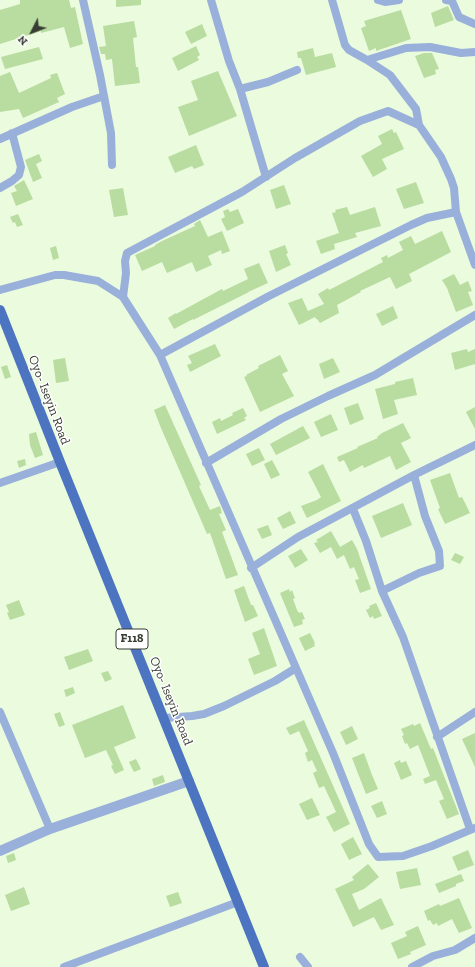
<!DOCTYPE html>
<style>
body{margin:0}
#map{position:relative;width:475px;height:967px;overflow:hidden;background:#eafbde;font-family:"Zilla Slab",serif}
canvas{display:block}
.north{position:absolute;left:12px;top:12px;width:40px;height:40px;-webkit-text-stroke:3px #fff;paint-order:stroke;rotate:228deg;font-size:11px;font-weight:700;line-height:16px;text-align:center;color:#373d32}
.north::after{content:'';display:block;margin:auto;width:14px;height:18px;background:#373d32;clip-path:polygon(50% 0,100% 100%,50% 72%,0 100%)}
</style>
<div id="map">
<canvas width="475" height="967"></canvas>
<div class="north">N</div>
</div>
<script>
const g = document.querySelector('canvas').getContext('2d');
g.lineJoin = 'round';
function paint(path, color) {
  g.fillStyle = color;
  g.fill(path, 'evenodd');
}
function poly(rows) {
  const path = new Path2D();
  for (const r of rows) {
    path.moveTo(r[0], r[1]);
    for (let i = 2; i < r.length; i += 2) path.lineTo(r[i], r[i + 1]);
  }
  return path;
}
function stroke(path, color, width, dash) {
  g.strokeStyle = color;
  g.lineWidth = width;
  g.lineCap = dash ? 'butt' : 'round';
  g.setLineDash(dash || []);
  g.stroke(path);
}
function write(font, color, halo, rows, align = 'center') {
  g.font = font + ' "Zilla Slab",serif';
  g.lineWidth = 3;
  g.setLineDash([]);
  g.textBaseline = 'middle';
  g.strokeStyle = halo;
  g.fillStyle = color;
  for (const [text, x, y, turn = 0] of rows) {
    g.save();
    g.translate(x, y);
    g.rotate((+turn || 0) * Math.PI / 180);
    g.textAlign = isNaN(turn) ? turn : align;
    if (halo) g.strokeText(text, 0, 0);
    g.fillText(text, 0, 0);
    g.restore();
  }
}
const building = poly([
 [20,0,69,0,71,8,75,7,83,44,70,48,64,27,41,33,41,31,0,44,0,10,20,4],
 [116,0,141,0,141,5,116,7],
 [448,6,454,20,435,27,431,13],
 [401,10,411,39,376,51,376,48,369,51,361,28,366,26,364,21],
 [134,21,137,37,133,38,136,67,138,67,140,83,115,86,112,59,106,60,105,54,101,54,99,47,106,46,103,26],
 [202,24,207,36,191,44,185,32],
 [196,46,200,55,197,57,199,60,178,71,172,58],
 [39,47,43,59,5,69,1,57],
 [313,48,315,57,332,53,336,67,306,75,301,58,298,58,297,52],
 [424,53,432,53,439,69,435,70,436,74,424,78,415,56],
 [218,71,237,116,189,136,178,107,198,100,191,81],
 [10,72,19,93,51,78,50,75,57,73,65,94,57,98,59,102,23,118,19,109,0,112,0,76],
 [392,129,394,133,396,132,404,149,382,159,387,169,373,177,361,156,382,144,378,136],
 [196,145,204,165,194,169,192,166,175,173,168,157],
 [39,154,42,161,36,164,42,178,33,182,25,160],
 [24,180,33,199,16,206,11,193,17,191,14,186],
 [416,182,424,203,404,209,396,189],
 [284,185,291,204,276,209,270,190],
 [123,188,128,215,114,217,109,190],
 [347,207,350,215,375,207,381,226,355,233,357,237,334,244,335,249,321,254,316,241,339,233,332,213,336,212,335,210],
 [228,209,230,212,238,209,244,223,227,231,221,219,225,217,223,211],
 [18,214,23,225,17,227,15,222,13,223,10,217],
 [200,220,208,237,222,231,230,251,222,254,221,250,208,256,212,265,196,272,192,262,167,273,162,262,142,271,135,255,155,246,155,245,162,241,195,226,194,224],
 [442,231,451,252,409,274,412,281,396,289,390,277,360,291,361,292,337,305,339,313,320,323,317,319,316,319,315,317,299,325,288,303,302,298,308,311,324,304,318,294,328,288,329,290,383,262,381,258,387,255,388,258,403,250,399,242,411,236,415,244],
 [285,245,288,253,286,254,291,265,276,272,269,251],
 [56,246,59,258,53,260,50,248],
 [259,263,268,283,248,292,249,292,193,320,193,319,174,329,168,318,176,313,176,314,222,289,223,291,248,279,244,269],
 [454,274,460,285,468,281,472,291,468,292,473,305,456,312,447,288,442,280],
 [393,306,398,318,382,326,376,314],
 [215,344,221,356,190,372,187,365,192,363,188,356],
 [467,349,468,352,475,349,475,364,455,370,451,353],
 [280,355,288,371,282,374,294,396,260,412,244,377,247,376,246,375,259,368,258,366],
 [65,358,69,381,56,383,53,360],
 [333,358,340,372,324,379,319,364],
 [7,365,11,377,5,379,1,367],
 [413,378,417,395,394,400,398,414,383,419,375,389,395,384,395,382],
 [358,403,364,419,350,425,344,408],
 [165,405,201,485,199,486,210,510,220,506,222,513,219,514,226,530,222,532,238,575,226,579,210,533,207,534,161,428,154,410],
 [475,407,475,429,466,412],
 [243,408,247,416,244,418,246,420,217,434,212,422,220,418,221,421,233,415,232,413],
 [331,414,338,430,321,437,314,422],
 [403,423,411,438,401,443,411,462,396,470,390,456,364,468,363,465,350,472,344,460,339,462,337,457,358,448,357,447,378,438,377,437,382,433],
 [303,426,310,438,276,455,270,444],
 [36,432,43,455,35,458,30,445,29,434],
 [259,448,265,460,252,466,246,454],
 [25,459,26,465,19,468,17,461],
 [272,460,280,475,271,479,264,464],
 [323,464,341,501,307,518,301,506,317,500,321,497,308,472],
 [450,473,459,498,462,497,470,513,445,524,438,509,440,508,430,480],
 [403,503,412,525,381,538,372,516],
 [290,511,296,523,283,529,277,518],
 [268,525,272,535,262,539,257,529],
 [331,531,340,547,352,540,357,549,371,589,360,593,355,580,359,579,354,567,350,569,344,555,337,559,331,547,320,553,314,543,318,542,316,540],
 [301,549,308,560,295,568,288,556],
 [455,553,464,557,460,564,451,560],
 [244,586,251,605,253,605,258,616,245,622,234,590],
 [289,589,290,592,292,590,295,598,293,599,297,610,299,613,302,612,305,619,302,620,303,624,294,627,280,593],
 [19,600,25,615,10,620,7,613,9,612,6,605],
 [376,603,382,616,374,619,373,616,370,618,366,610,370,608,369,606],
 [264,628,277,666,254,675,248,659,260,654,252,633],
 [310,633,315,643,314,644,315,646,305,651,299,638],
 [88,649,93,661,69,670,64,657],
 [108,671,112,679,105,682,101,673],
 [73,687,75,693,66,697,64,690],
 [123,705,136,738,114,747,124,770,115,774,111,766,113,765,106,750,85,758,72,725],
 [60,712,65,725,59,727,54,714],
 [304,720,350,824,334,832,326,817,336,812,324,786,319,788,313,773,317,771,312,760,308,762,305,753,308,751,299,731,290,735,286,728],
 [420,723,431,749,433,748,459,814,447,819,439,801,444,799,436,780,425,784,423,779,430,776,418,745,410,749,407,743,405,744,402,736,404,735,401,729,413,724,414,726],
 [352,726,358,739,346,745,340,732],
 [475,733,475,767,462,739],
 [364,753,372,775,378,789,366,794,352,758],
 [136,759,141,769,134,772,129,762],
 [400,760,401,763,406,761,412,775,401,780,394,763],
 [163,775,165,782,154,786,152,779],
 [312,798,320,815,307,820,299,804],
 [382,801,387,814,377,818,371,806],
 [353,837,362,854,349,860,341,844],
 [468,850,474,865,458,871,452,857],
 [14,853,16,860,8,863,6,856],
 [368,864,379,877,364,889,352,894,359,910,381,898,394,925,381,930,374,917,353,927,335,889,354,880,352,877],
 [417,868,421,885,400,889,396,872],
 [461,874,464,881,456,884,456,886,439,893,435,884],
 [24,887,30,904,11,911,5,895],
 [178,892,182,903,170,907,166,896],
 [459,898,472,928,459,933,452,919,438,926,437,923,433,925,430,920,428,921,424,911,439,904,440,906],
 [418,926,426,945,410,952,411,954,398,959,391,943,407,936,405,932]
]);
const minor = poly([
 [83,0,100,75,111,133,112,165],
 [211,0,229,61,240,89,266,177],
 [332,0,345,45,349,50,367,60,390,75,416,109,419,125,441,157,451,179,454,188,456,212,475,265],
 [378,0,385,2,399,0],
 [446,0,452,1,459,17,475,24],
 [367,60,406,48,430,47,461,53,475,52],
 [240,89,268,82,297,70],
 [0,139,72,107,104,96],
 [0,188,12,181,19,175,21,167,12,133],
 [0,290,55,275,64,275,98,281,123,297,160,355,333,753,369,844,378,857,403,856,432,846,475,828],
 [123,297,126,273,125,261,127,253,242,192,295,158,360,121,388,111,419,125],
 [160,355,269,296,411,225,427,218,456,212],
 [206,463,281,419,328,396,375,375,475,315],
 [0,483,60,462],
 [353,509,366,541,382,591,403,637,470,829],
 [251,568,298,537,414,475,475,445],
 [382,591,419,573,440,566,439,551,425,516,414,475],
 [0,712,50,829],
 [164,718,192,716,204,714,224,706,275,681,296,668],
 [437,737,475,712],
 [300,957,308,967],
 [64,967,238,902],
 [412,967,433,956,455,950,475,938]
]);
const tertiary = poly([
 [0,851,50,829,189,781]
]);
const primary = poly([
 [0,310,60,462,264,967]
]);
const shields = [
 [132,639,32]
];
const shieldNames = [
 ["F118",132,639]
];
const streetNames = [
 ["Oyo- Iseyin Road",49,400,69],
 ["Oyo- Iseyin Road",171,701,68]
];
paint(building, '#b9dca0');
stroke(minor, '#99b0da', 8);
stroke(tertiary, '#99b0da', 10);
stroke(primary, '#4c74c0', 10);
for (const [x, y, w] of shields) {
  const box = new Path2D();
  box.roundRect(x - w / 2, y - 10, w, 20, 3);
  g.fillStyle = '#fff';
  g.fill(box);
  stroke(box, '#373d32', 1);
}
write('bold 12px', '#373d32', null, shieldNames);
write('13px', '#373d32', '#fff', streetNames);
</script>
